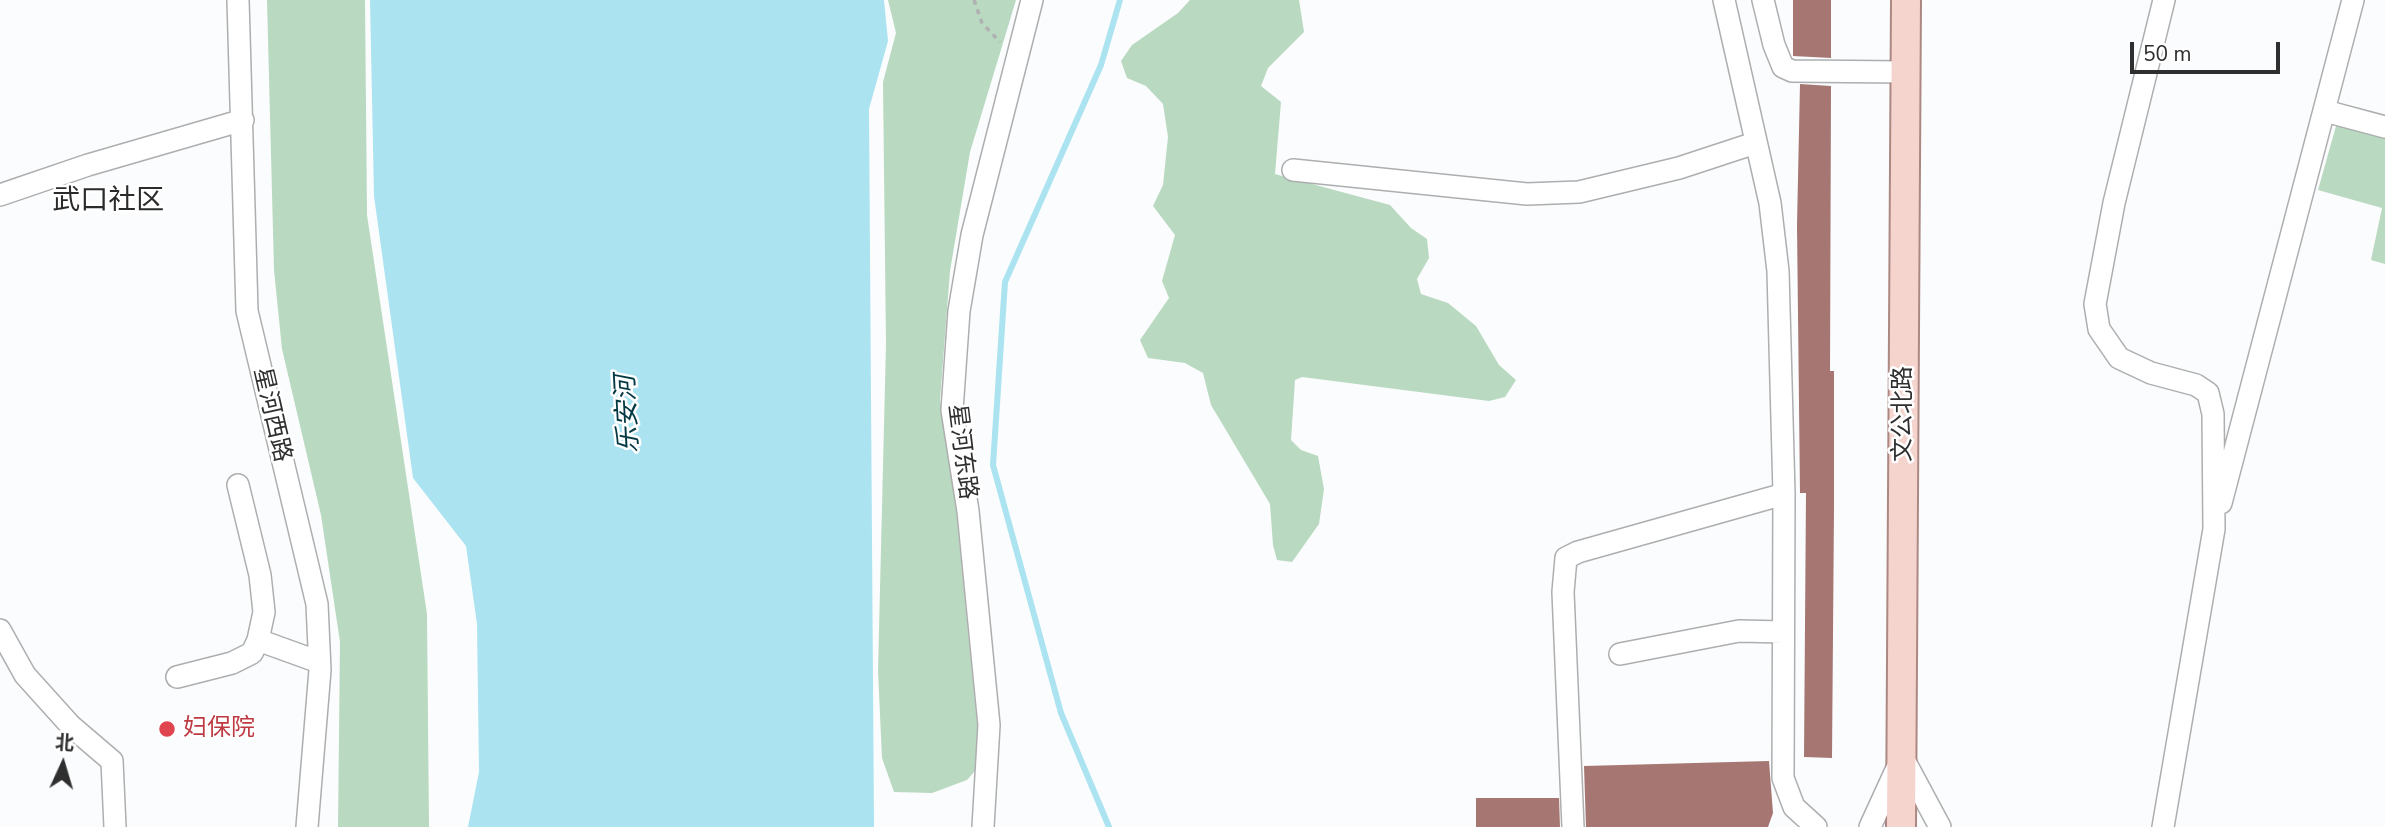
<!DOCTYPE html>
<meta charset="utf-8">
<style>
body{margin:0}
#map{position:relative;width:2385px;height:827px;overflow:hidden;background:#fbfcfd;font-family:"Nunito Sans","Noto Sans SC",sans-serif}
canvas{display:block}
.north{position:absolute;left:28px;top:729px;width:70px;height:70px;-webkit-text-stroke:5px #fff;paint-order:stroke;rotate:4deg;font-size:19px;font-weight:700;line-height:28px;text-align:center;color:#2f2f2f}
.north::after{content:'';display:block;margin:auto;width:24px;height:32px;background:#2f2f2f;clip-path:polygon(50% 0,100% 100%,50% 72%,0 100%)}
.scale{position:absolute;left:2130px;top:42px;width:150px;height:32px;box-sizing:border-box;border:4px solid #2f2f2f;border-top:0;padding-left:9px;font-size:21px;line-height:24px;white-space:nowrap;color:#2f2f2f;-webkit-text-stroke:5px #fff;paint-order:stroke}
</style>
<div id="map">
<canvas width="2385" height="827"></canvas>
<div class="north">北</div>
<div class="scale">50 m</div>
</div>
<script>
const g = document.querySelector('canvas').getContext('2d');
g.lineJoin = 'round';
function paint(path, color) {
  g.fillStyle = color;
  g.fill(path, 'evenodd');
}
function poly(rows) {
  const path = new Path2D();
  for (const r of rows) {
    path.moveTo(r[0], r[1]);
    for (let i = 2; i < r.length; i += 2) path.lineTo(r[i], r[i + 1]);
  }
  return path;
}
function stroke(path, color, width, dash) {
  g.strokeStyle = color;
  g.lineWidth = width;
  g.lineCap = dash ? 'butt' : 'round';
  g.setLineDash(dash || []);
  g.stroke(path);
}
function write(font, color, halo, rows, align = 'center') {
  g.font = font + ' "Nunito Sans","Noto Sans SC",sans-serif';
  g.lineWidth = 5;
  g.setLineDash([]);
  g.textBaseline = 'middle';
  g.strokeStyle = halo;
  g.fillStyle = color;
  for (const [text, x, y, turn = 0] of rows) {
    g.save();
    g.translate(x, y);
    g.rotate((+turn || 0) * Math.PI / 180);
    g.textAlign = isNaN(turn) ? turn : align;
    if (halo) g.strokeText(text, 0, 0);
    g.fillText(text, 0, 0);
    g.restore();
  }
}
const green = poly([
 [267,0,365,0,367,215,427,614,429,827,338,827,340,642,321,515,282,349,274,270],
 [888,0,1016,0,970,152,950,271,940,400,956,509,981,764,967,780,932,793,894,792,882,758,878,671,886,344,883,82,896,33],
 [1190,0,1299,0,1304,32,1268,68,1261,86,1281,102,1275,174,1390,205,1411,228,1427,239,1429,258,1417,279,1421,294,1448,303,1476,326,1499,365,1516,380,1505,397,1489,401,1302,377,1295,380,1291,440,1301,450,1318,456,1324,489,1319,524,1292,562,1277,560,1273,545,1270,504,1211,405,1203,373,1185,363,1148,358,1140,340,1169,298,1162,281,1175,235,1153,206,1163,185,1168,137,1163,104,1146,86,1127,78,1121,61,1132,45,1178,13],
 [2338,119,2385,132,2385,264,2371,260,2382,208,2318,190]
]);
const water = poly([
 [370,0,884,0,888,41,869,109,874,827,468,827,479,772,477,624,466,546,413,478,374,196]
]);
const stream = poly([
 [1109,827,1061,713,993,465,1005,282,1101,65,1120,0]
]);
const building = poly([
 [1793,0,1831,0,1831,58,1793,56],
 [1800,84,1831,86,1830,371,1834,371,1834,508,1832,758,1804,757,1806,493,1800,493,1797,225],
 [1769,761,1773,813,1768,827,1586,827,1584,766],
 [1476,798,1559,798,1560,827,1476,827]
]);
const path = poly([
 [974,0,982,23,1000,42]
]);
const minor = poly([
 [238,0,247,311,317,604,320,670,307,827],
 [1724,0,1770,203,1778,271,1784,494,1783,778,1794,807,1816,827],
 [1763,0,1774,45,1783,67,1792,71,1905,72],
 [2325,111,2385,127],
 [1293,170,1527,194,1579,192,1679,168,1755,143],
 [0,195,88,165,243,120],
 [2221,503,2353,0],
 [0,630,25,675,71,726,112,761,115,827],
 [258,640,319,662],
 [1620,654,1739,631,1783,632],
 [177,677,232,663,252,653,258,640,264,612,260,575,238,485],
 [1903,758,1940,827],
 [983,827,989,725,968,511,952,410,959,311,972,235,1032,0],
 [1573,827,1563,592,1566,558,1578,552,1784,494],
 [1870,827,1897,768],
 [2163,827,2214,529,2213,414,2208,393,2196,385,2151,373,2119,358,2099,329,2095,304,2114,203,2164,0]
]);
const major = poly([
 [1901,827,1906,0]
]);
const markers = [
 [167,729,9,"#e0444e"]
];
const streetNames = [
 ["文公北路",1904,414,-90],
 ["星河西路",271,415,77],
 ["星河东路",961,452,83]
];
const healthNames = [
 ["妇保院",183,729]
];
const waterNames = [
 ["乐安河",629,414,-93]
];
const quarterNames = [
 ["武口社区",108,202]
];
paint(green, '#b9d9c0');
paint(water, '#abe3f1');
stroke(stream, '#abe3f1', 6);
paint(building, '#a57672');
stroke(minor, '#adaeaf', 24);
stroke(major, '#ac8882', 32);
stroke(path, '#b0b1b2', 3.5, [5, 5]);
stroke(minor, '#fff', 21);
stroke(major, '#f5d4ce', 28);
for (const [x, y, r, color] of markers) {
  const dot = new Path2D();
  dot.arc(x, y, r, 0, 2 * Math.PI);
  g.fillStyle = color;
  g.fill(dot);
  stroke(dot, '#fff', 2.5);
}
write('24px', '#2f2f2f', '#fff', streetNames);
write('24px', '#be3a42', '#fff', healthNames, 'left');
write('italic 26px', '#033943', '#fff', waterNames);
write('28px', '#2b2b2c', '#fff', quarterNames);
</script>
